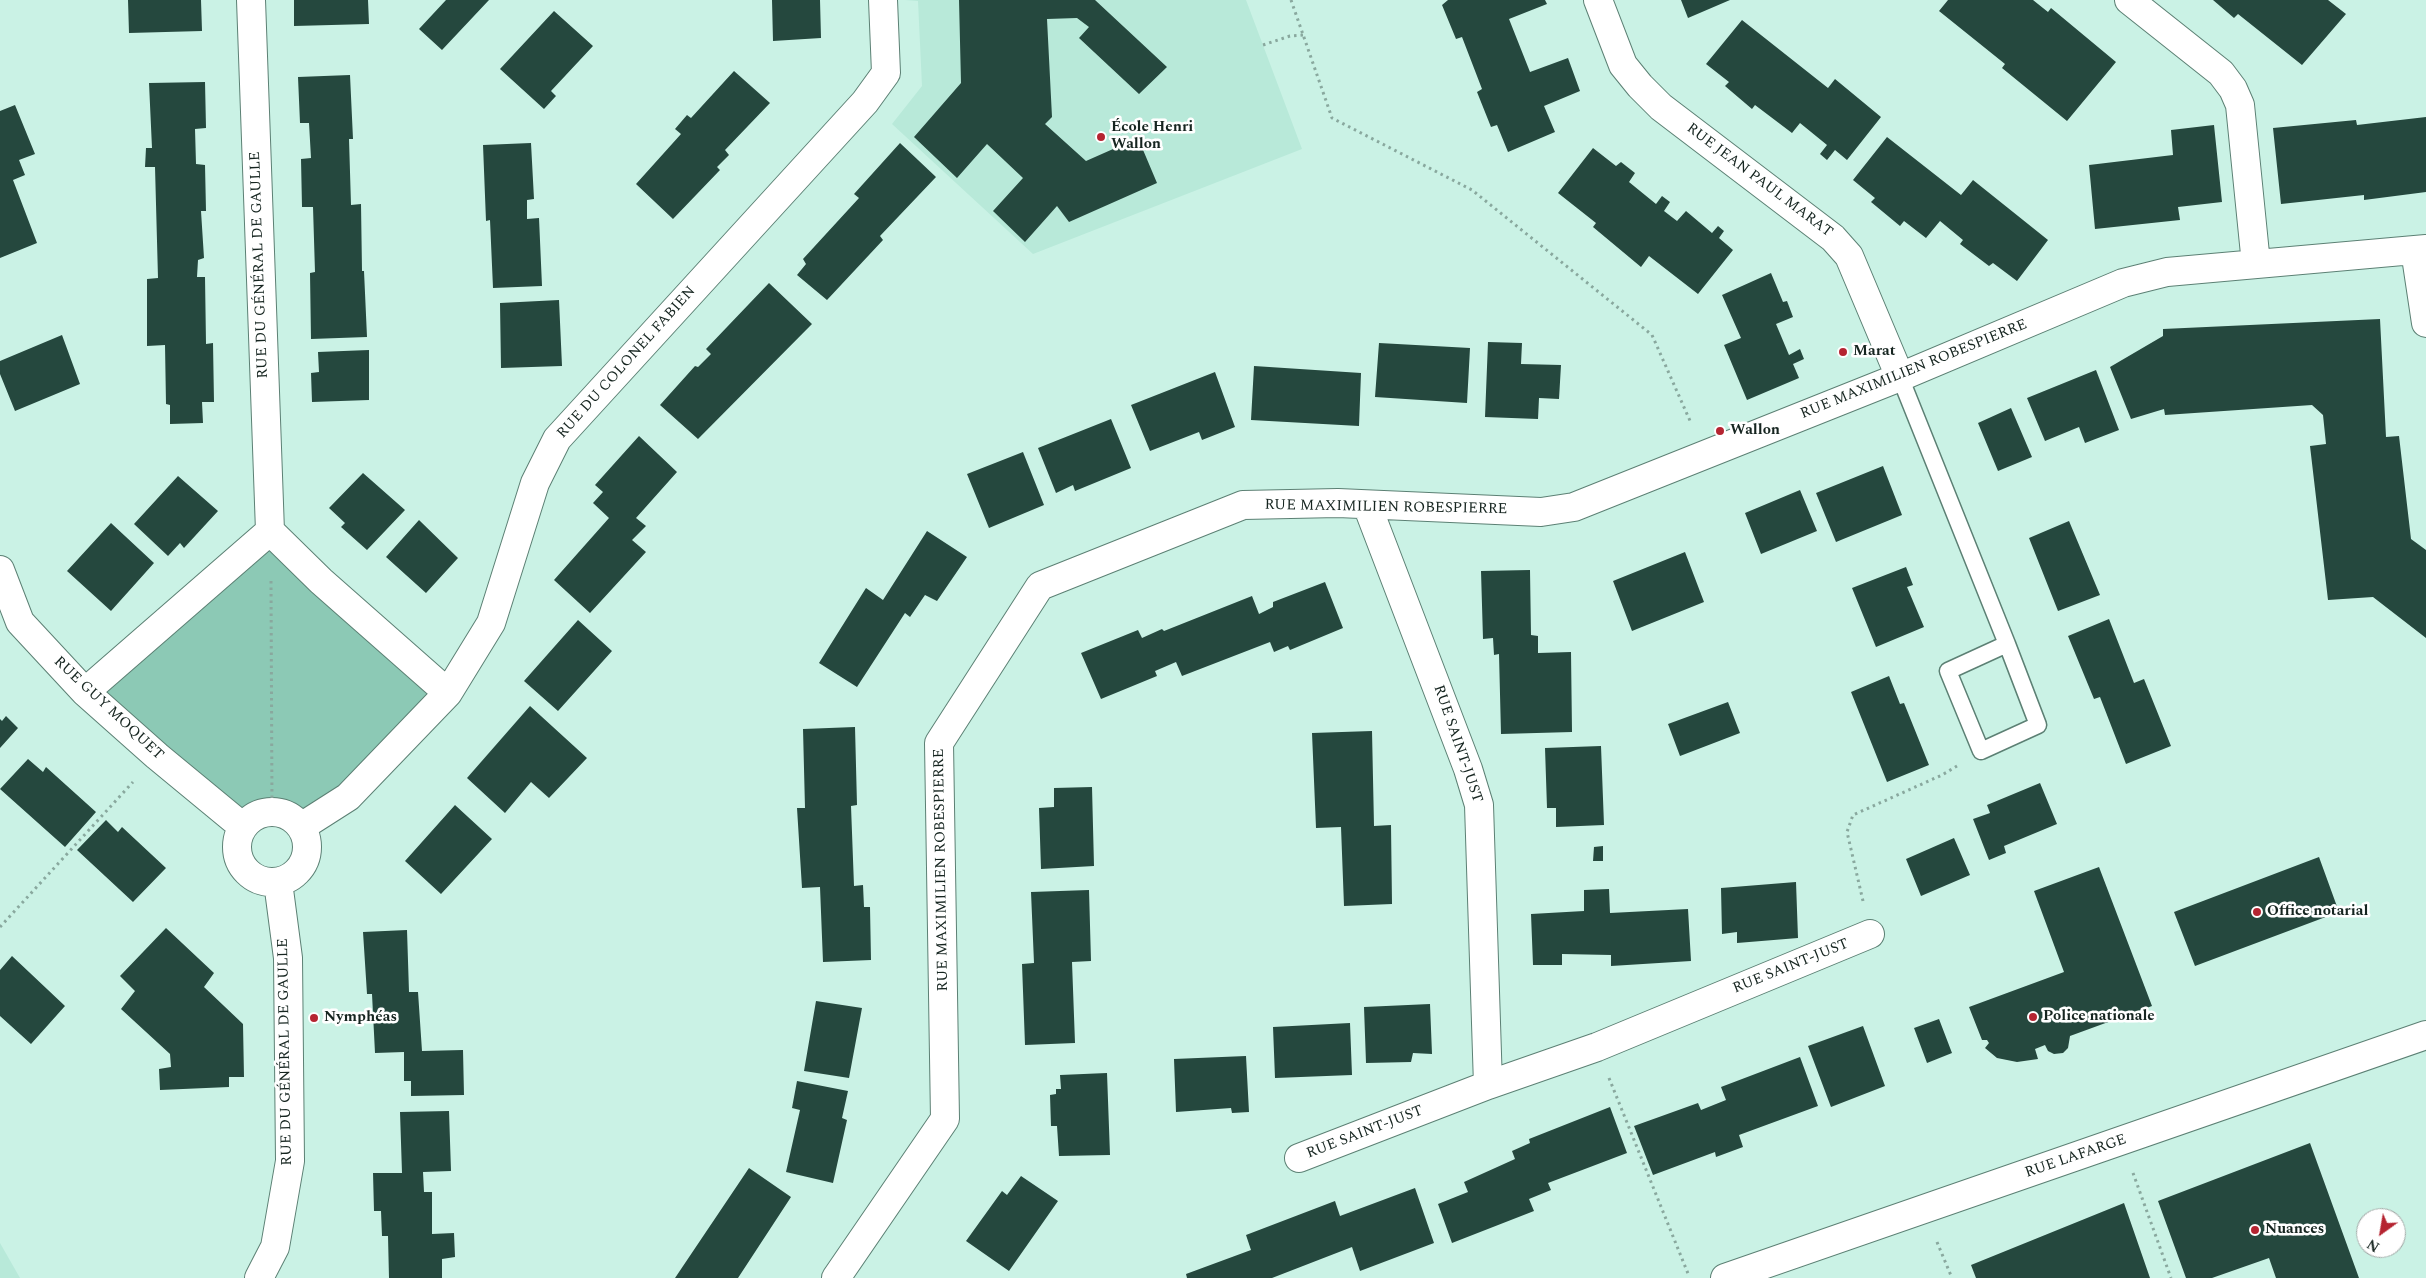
<!DOCTYPE html>
<meta charset="utf-8">
<style>
body{margin:0}
#map{position:relative;width:2426px;height:1278px;overflow:hidden;background:#caf2e5;font-family:Spectral,serif}
canvas{display:block}
.north{position:absolute;left:2356px;top:1208px;width:50px;height:50px;box-sizing:border-box;background:#fff;border:1px solid #a2a8a6;border-radius:50%;rotate:212deg;font-size:14px;font-weight:700;line-height:20px;text-align:center;color:#162520}
.north::after{content:'';display:block;margin:auto;width:18px;height:22px;background:#b52431;clip-path:polygon(50% 0,100% 100%,50% 72%,0 100%)}
</style>
<div id="map">
<canvas width="2426" height="1278"></canvas>
<div class="north">N</div>
</div>
<script>
const g = document.querySelector('canvas').getContext('2d');
g.lineJoin = 'round';
function paint(path, color) {
  g.fillStyle = color;
  g.fill(path, 'evenodd');
}
function poly(rows) {
  const path = new Path2D();
  for (const r of rows) {
    if (r.length === 3) {
      path.moveTo(r[0] + r[2], r[1]);
      path.arc(r[0], r[1], r[2], 0, 2 * Math.PI);
      continue;
    }
    path.moveTo(r[0], r[1]);
    for (let i = 2; i < r.length; i += 2) path.lineTo(r[i], r[i + 1]);
  }
  return path;
}
function stroke(path, color, width, dash) {
  g.strokeStyle = color;
  g.lineWidth = width;
  g.lineCap = dash ? 'butt' : 'round';
  g.setLineDash(dash || []);
  g.stroke(path);
}
function write(font, color, halo, rows, align = 'center') {
  g.font = font + ' Spectral,serif';
  g.lineWidth = 5;
  g.setLineDash([]);
  g.textBaseline = 'middle';
  g.strokeStyle = halo;
  g.fillStyle = color;
  for (const [text, x, y, turn = 0] of rows) {
    g.save();
    g.translate(x, y);
    g.rotate((+turn || 0) * Math.PI / 180);
    g.textAlign = isNaN(turn) ? turn : align;
    if (halo) g.strokeText(text, 0, 0);
    g.fillText(text, 0, 0);
    g.restore();
  }
}
const built = poly([
 [905,0,1246,0,1302,149,1033,254,892,124,922,86,918,1],
 [0,1243,20,1278,0,1278]
]);
const green = poly([
 [270,531,448,693,348,797,293,819,283,813,272,812,251,819,98,694,139,664,212,585]
]);
const building = poly([
 [128,0,201,0,202,31,129,33],
 [294,0,368,0,369,24,294,26],
 [446,0,489,0,442,50,419,29],
 [772,0,820,0,821,38,773,41],
 [959,0,1095,0,1167,67,1139,94,1079,38,1089,27,1077,18,1047,19,1052,117,1045,124,1086,161,1138,138,1157,183,1069,222,1057,206,1025,242,993,211,1023,178,987,144,957,178,914,137,961,83],
 [1448,0,1545,0,1547,4,1509,19,1530,72,1568,58,1580,91,1544,106,1555,132,1508,152,1497,125,1491,127,1477,92,1482,89,1462,37,1456,39,1442,5],
 [1681,0,1730,0,1688,18],
 [1948,0,2033,0,2048,12,2051,8,2116,62,2067,121,2002,68,2005,64,1939,11],
 [2213,0,2328,0,2346,14,2302,65,2238,14,2234,18],
 [554,11,593,46,551,91,556,96,544,109,500,69],
 [1742,20,1828,88,1835,79,1881,117,1847,160,1835,150,1827,160,1820,154,1827,145,1800,123,1792,133,1755,105,1752,109,1725,86,1729,82,1706,64],
 [734,71,770,103,725,150,729,155,717,167,720,170,673,219,636,184,681,134,675,129,687,115,691,118],
 [350,75,353,139,349,139,351,205,361,204,362,271,364,271,367,337,311,339,310,273,315,272,313,207,302,207,301,159,311,158,309,123,300,123,298,77],
 [205,82,206,128,195,129,196,164,205,165,206,211,201,211,204,258,198,260,197,277,205,277,206,344,213,343,214,402,202,402,203,423,170,424,170,405,166,404,165,345,147,346,147,279,158,278,155,167,145,167,146,148,152,148,149,83],
 [15,105,35,154,19,160,25,175,13,180,37,243,0,258,0,111],
 [2426,117,2426,192,2364,200,2364,195,2281,204,2273,128,2356,120,2357,125],
 [2214,125,2222,202,2178,207,2180,220,2095,229,2089,165,2173,155,2171,130],
 [1887,137,1961,195,1973,180,2048,240,2017,281,1993,263,1989,266,1960,244,1963,240,1940,221,1926,238,1904,221,1900,226,1871,202,1875,198,1853,180],
 [531,143,534,199,527,200,527,219,539,218,542,286,493,288,490,220,486,221,483,145],
 [900,143,936,177,880,236,883,240,827,300,797,275,806,264,803,259,859,198,854,194],
 [1593,148,1616,166,1621,162,1635,173,1629,182,1656,204,1662,196,1670,202,1664,211,1677,221,1686,211,1712,233,1718,226,1724,231,1719,238,1733,250,1698,294,1649,256,1641,267,1593,227,1596,223,1558,193],
 [1771,273,1783,302,1787,301,1793,317,1776,324,1789,355,1800,349,1804,359,1793,364,1799,378,1747,400,1724,345,1741,338,1722,295],
 [769,283,812,324,698,439,660,405,695,366,698,367,711,354,706,349],
 [559,300,562,366,501,368,500,303],
 [2380,319,2386,437,2399,436,2411,539,2426,550,2426,638,2373,597,2328,600,2310,446,2326,444,2323,415,2312,405,2165,415,2164,409,2131,419,2110,367,2163,336,2163,329],
 [62,335,80,384,15,411,0,374,0,361],
 [1488,342,1522,343,1521,364,1561,365,1559,399,1539,398,1538,419,1485,417],
 [1379,343,1470,348,1467,403,1375,397],
 [369,350,369,400,312,402,311,373,319,372,318,352],
 [1254,366,1361,373,1359,426,1251,420],
 [2096,370,2119,430,2085,443,2079,427,2045,441,2027,398],
 [1215,372,1235,427,1202,440,1199,432,1150,451,1131,405],
 [2011,408,2032,457,1998,471,1978,423],
 [1111,419,1131,468,1075,491,1073,485,1056,493,1038,448],
 [639,436,677,472,636,518,646,526,632,540,646,552,590,613,554,580,609,518,593,503,603,492,595,485],
 [1023,452,1044,505,989,528,967,474],
 [1883,466,1902,515,1836,542,1816,493],
 [363,473,405,510,367,550,341,527,345,523,329,508],
 [178,476,218,511,184,548,180,543,168,556,134,524],
 [1800,490,1817,531,1761,554,1745,513],
 [419,520,458,558,426,593,386,557],
 [2069,521,2100,595,2058,611,2029,538],
 [111,523,154,563,111,611,67,571],
 [927,531,967,557,937,601,925,595,910,617,905,613,857,687,819,663,866,588,883,600],
 [1685,552,1704,602,1632,631,1613,581],
 [1906,567,1913,585,1907,587,1924,627,1876,647,1852,588],
 [1530,570,1531,635,1538,636,1538,653,1571,652,1572,732,1501,734,1499,654,1494,655,1493,638,1483,639,1481,571],
 [1325,582,1343,628,1290,650,1288,646,1274,652,1270,642,1182,676,1176,662,1155,671,1157,676,1101,699,1081,653,1138,630,1142,638,1162,629,1164,631,1252,596,1259,614,1273,607,1273,602],
 [2109,619,2134,683,2144,679,2171,746,2126,764,2100,697,2094,699,2068,636],
 [578,620,612,651,558,711,524,681],
 [1889,676,1900,704,1904,703,1929,765,1887,782,1851,692],
 [1728,702,1740,733,1680,756,1668,724],
 [530,706,587,758,549,798,531,782,505,813,467,778],
 [6,716,18,728,0,748,0,719,2,721],
 [855,727,857,805,851,806,854,886,863,885,864,907,870,907,871,960,823,962,820,887,802,888,797,808,805,808,803,729],
 [1372,731,1374,826,1391,825,1392,904,1344,906,1341,827,1316,828,1312,733],
 [1601,746,1604,825,1556,827,1556,808,1547,808,1545,748],
 [28,759,43,772,46,767,96,812,65,847,0,789],
 [2040,783,2057,824,2004,846,2006,853,1989,860,1973,819,1990,813,1987,805],
 [1092,787,1094,866,1041,869,1039,808,1054,807,1054,788],
 [455,805,492,839,441,894,405,861],
 [106,820,118,832,122,827,166,868,133,902,77,850],
 [1954,838,1970,875,1921,896,1906,859],
 [1603,846,1603,861,1593,861,1594,847],
 [2319,857,2339,912,2195,966,2174,912],
 [2099,867,2152,1006,2070,1036,2068,1048,2063,1053,2054,1054,2048,1051,2045,1045,2035,1049,2038,1059,2017,1062,1997,1058,1985,1048,1989,1043,1987,1040,1982,1040,1969,1007,2064,972,2034,891],
 [1796,882,1798,938,1737,943,1737,932,1722,934,1721,888],
 [1609,889,1610,913,1688,909,1691,961,1611,966,1611,955,1562,954,1562,965,1533,965,1531,914,1584,911,1584,890],
 [1089,890,1091,961,1072,962,1075,1043,1025,1045,1022,964,1034,963,1031,892],
 [166,928,214,973,204,987,243,1024,244,1077,229,1077,229,1087,160,1090,159,1069,171,1067,170,1054,121,1009,135,991,120,976],
 [407,930,409,992,418,992,422,1051,463,1050,464,1095,411,1096,411,1081,404,1081,404,1052,375,1053,372,994,367,994,363,932],
 [12,956,65,1006,31,1044,0,1016,0,970],
 [816,1001,862,1008,849,1078,804,1071],
 [1430,1004,1432,1054,1413,1053,1411,1062,1366,1063,1364,1007],
 [1939,1019,1952,1053,1927,1063,1914,1028],
 [1350,1023,1352,1075,1275,1078,1273,1027],
 [1863,1026,1885,1086,1831,1107,1808,1046],
 [1246,1056,1249,1112,1232,1113,1231,1108,1176,1112,1174,1059],
 [1800,1057,1818,1106,1739,1135,1743,1147,1716,1157,1715,1152,1653,1175,1634,1126,1698,1103,1701,1110,1726,1100,1721,1087],
 [1107,1073,1110,1155,1059,1156,1057,1126,1051,1126,1050,1095,1056,1094,1056,1089,1061,1089,1060,1075],
 [797,1081,848,1091,842,1118,847,1120,833,1183,786,1172,800,1110,792,1108],
 [1610,1107,1627,1153,1548,1183,1551,1190,1529,1199,1534,1211,1452,1243,1438,1204,1468,1192,1464,1182,1515,1159,1512,1151,1530,1143,1529,1139],
 [449,1111,451,1171,423,1172,424,1192,432,1192,432,1234,454,1233,455,1257,442,1259,442,1278,389,1278,388,1236,382,1236,381,1211,374,1211,373,1173,402,1173,400,1112],
 [2310,1143,2359,1278,2276,1278,2269,1258,2212,1278,2186,1278,2158,1201],
 [749,1168,791,1197,738,1278,675,1278],
 [1021,1176,1058,1201,1009,1271,966,1241,1002,1191,1007,1195],
 [1415,1188,1434,1243,1360,1271,1352,1247,1272,1278,1187,1278,1186,1274,1251,1250,1246,1235,1335,1201,1340,1216],
 [2124,1203,2150,1278,1976,1278,1971,1265]
]);
const path = poly([
 [1291,0,1332,118,1472,190,1652,335,1691,423],
 [1263,45,1290,36,1304,35],
 [271,581,272,807],
 [1863,901,1847,832,1853,815,1942,775,1957,766],
 [0,927,133,782],
 [1609,1078,1689,1276],
 [2133,1173,2171,1278],
 [1937,1242,1952,1278]
]);
const lane = poly([
 [1900,377,2007,644,1948,671,1981,751,2038,725,2007,644]
]);
const street = poly([
 [251,0,270,531,321,581,448,693],
 [1598,0,1623,65,1640,86,1661,107,1833,238,1849,256,1900,377],
 [2129,0,2221,73,2233,89,2240,105,2256,264],
 [2415,250,2426,323],
 [1367,505,1468,769,1479,805,1488,1085],
 [0,570,20,622,85,692,157,756,243,827],
 [85,692,270,531],
 [272,847,35],
 [301,827,348,797,448,693,491,623,535,483,557,439,865,102,886,73,883,0],
 [1299,1158,1488,1085,1597,1047,1870,934],
 [259,1278,275,1247,290,1161,288,958,278,882],
 [836,1278,945,1119,939,743,1040,586,1243,505,1338,503,1541,512,1574,507,1900,377,2123,283,2167,272,2426,249],
 [1725,1278,2426,1035]
]);
const markers = [
 [1101,137,5,"#b52431"],
 [1843,352,5,"#b52431"],
 [1720,431,5,"#b52431"],
 [2257,912,5,"#b52431"],
 [2033,1017,5,"#b52431"],
 [314,1018,5,"#b52431"],
 [2255,1230,5,"#b52431"]
];
const poiNames = [
 ["École Henri",1111,128],
 ["Wallon",1111,145],
 ["Marat",1853,352],
 ["Wallon",1730,431],
 ["Office notarial",2267,912],
 ["Police nationale",2043,1017],
 ["Nymphéas",324,1018],
 ["Nuances",2265,1230]
];
const streetNames = [
 ["RUE JEAN PAUL MARAT",1759,181,37],
 ["RUE DU GÉNÉRAL DE GAULLE",260,265,-92],
 ["RUE DU COLONEL FABIEN",627,363,-48],
 ["RUE MAXIMILIEN ROBESPIERRE",1914,370,-22],
 ["RUE MAXIMILIEN ROBESPIERRE",1386,508,1],
 ["RUE GUY MOQUET",108,709,43],
 ["RUE SAINT-JUST",1457,744,71],
 ["RUE MAXIMILIEN ROBESPIERRE",942,870,-91],
 ["RUE SAINT-JUST",1791,967,-22],
 ["RUE DU GÉNÉRAL DE GAULLE",286,1052,-91],
 ["RUE SAINT-JUST",1365,1133,-21],
 ["RUE LAFARGE",2076,1157,-19]
];
paint(built, '#b8e9d9');
paint(green, '#8cc9b5');
paint(building, '#25483e');
stroke(lane, '#5c8074', 19);
stroke(street, '#5c8074', 30);
stroke(path, '#89a89e', 3, [2.5, 4]);
stroke(lane, '#fff', 16);
stroke(street, '#fff', 28);
for (const [x, y, r, color] of markers) {
  const dot = new Path2D();
  dot.arc(x, y, r, 0, 2 * Math.PI);
  g.fillStyle = color;
  g.fill(dot);
  stroke(dot, '#fff', 2);
}
write('bold 15px', '#162520', '#fff', poiNames, 'left');
write('15px', '#162520', '#fff', streetNames);
</script>
